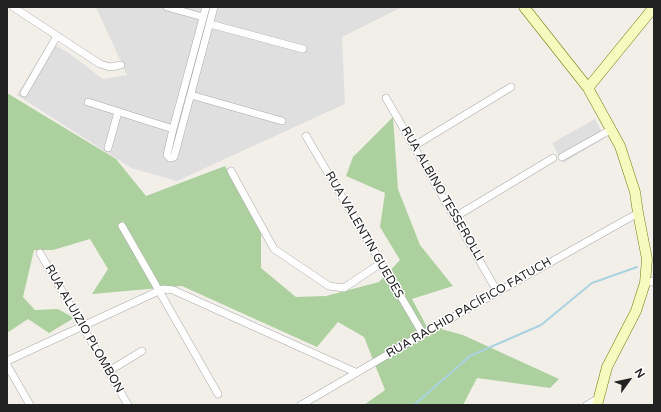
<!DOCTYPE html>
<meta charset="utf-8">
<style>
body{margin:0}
#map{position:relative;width:661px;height:412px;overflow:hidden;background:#f2efe9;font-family:"Varela Round",sans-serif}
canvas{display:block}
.frame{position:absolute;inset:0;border:8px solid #222;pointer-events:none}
.north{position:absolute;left:609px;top:360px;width:40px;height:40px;-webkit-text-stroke:3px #fff;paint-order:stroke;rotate:57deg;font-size:11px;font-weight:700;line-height:16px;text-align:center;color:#222}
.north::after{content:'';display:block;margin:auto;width:14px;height:18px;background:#222;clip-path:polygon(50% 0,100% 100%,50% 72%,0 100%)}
</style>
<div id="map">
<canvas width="661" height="412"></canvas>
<div class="frame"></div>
<div class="north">N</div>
</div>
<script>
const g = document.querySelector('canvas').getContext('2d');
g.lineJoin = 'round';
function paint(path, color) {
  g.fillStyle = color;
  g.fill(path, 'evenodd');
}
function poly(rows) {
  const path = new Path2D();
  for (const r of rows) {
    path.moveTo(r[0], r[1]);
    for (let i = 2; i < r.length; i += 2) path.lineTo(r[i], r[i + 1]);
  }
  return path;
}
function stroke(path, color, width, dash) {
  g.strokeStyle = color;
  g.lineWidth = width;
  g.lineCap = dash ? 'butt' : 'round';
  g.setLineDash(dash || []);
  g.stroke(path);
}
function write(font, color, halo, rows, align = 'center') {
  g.font = font + ' "Varela Round",sans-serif';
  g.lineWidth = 3;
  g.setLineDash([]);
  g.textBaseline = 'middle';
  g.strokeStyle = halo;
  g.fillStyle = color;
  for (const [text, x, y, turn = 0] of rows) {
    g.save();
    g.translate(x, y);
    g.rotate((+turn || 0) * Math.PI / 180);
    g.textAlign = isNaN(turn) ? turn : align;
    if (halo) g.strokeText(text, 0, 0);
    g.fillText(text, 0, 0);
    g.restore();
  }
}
const residential = poly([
 [96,7,402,7,342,37,345,104,177,181,131,168,17,95,49,42,69,53,103,79,127,75],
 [595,119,605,138,563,163,552,143]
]);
const forest = poly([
 [7,93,116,159,146,196,225,166,261,230,261,268,296,297,326,296,379,282,400,260,380,227,385,193,346,176,353,157,393,117,398,189,420,245,453,286,412,299,426,325,463,335,559,379,550,388,477,378,463,405,364,405,385,390,364,337,338,322,317,347,182,286,92,294,108,269,90,239,53,250,34,250,23,297,35,310,58,309,74,318,49,333,28,319,7,333]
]);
const stream = poly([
 [414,405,470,356,541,325,592,283,637,267]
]);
const minor = poly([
 [13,7,100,64,110,67,121,65],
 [167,7,203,17],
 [206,7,173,129,167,155,170,158,174,157,214,7],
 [210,24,303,49],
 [24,93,57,36],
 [191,95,282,121],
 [386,98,497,291],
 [88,102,173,129],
 [306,136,423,334],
 [414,146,511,87],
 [108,148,118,112],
 [562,157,612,129],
 [231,171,274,249,329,286,344,288,381,263],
 [455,217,553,158],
 [122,226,218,394],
 [40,253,128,405],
 [645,283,654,281],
 [7,361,163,289,173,290,355,372],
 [7,365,30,405],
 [109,371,142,351],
 [301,405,423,334,638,213],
 [587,405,599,398]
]);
const secondary = poly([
 [524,7,588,88,620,146,635,192,638,213,647,259,645,283,636,311,607,367,597,405],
 [588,88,654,7]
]);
const streetNames = [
 ["RUA ALBINO TESSEROLLI",442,194,60],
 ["RUA VALENTIN GUEDES",364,235,60],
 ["RUA RACHID PACÍFICO FATUCH",469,308,-30],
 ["RUA ALUIZIO PLOMBON",84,329,60]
];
paint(residential, '#e0dfdf');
paint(forest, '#add19e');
stroke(stream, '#aad3df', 2);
stroke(minor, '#a9a9a9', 8);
stroke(secondary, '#707d05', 11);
stroke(minor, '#fff', 7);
stroke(secondary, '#f7fabf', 10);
write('12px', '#222', '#fff', streetNames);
</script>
